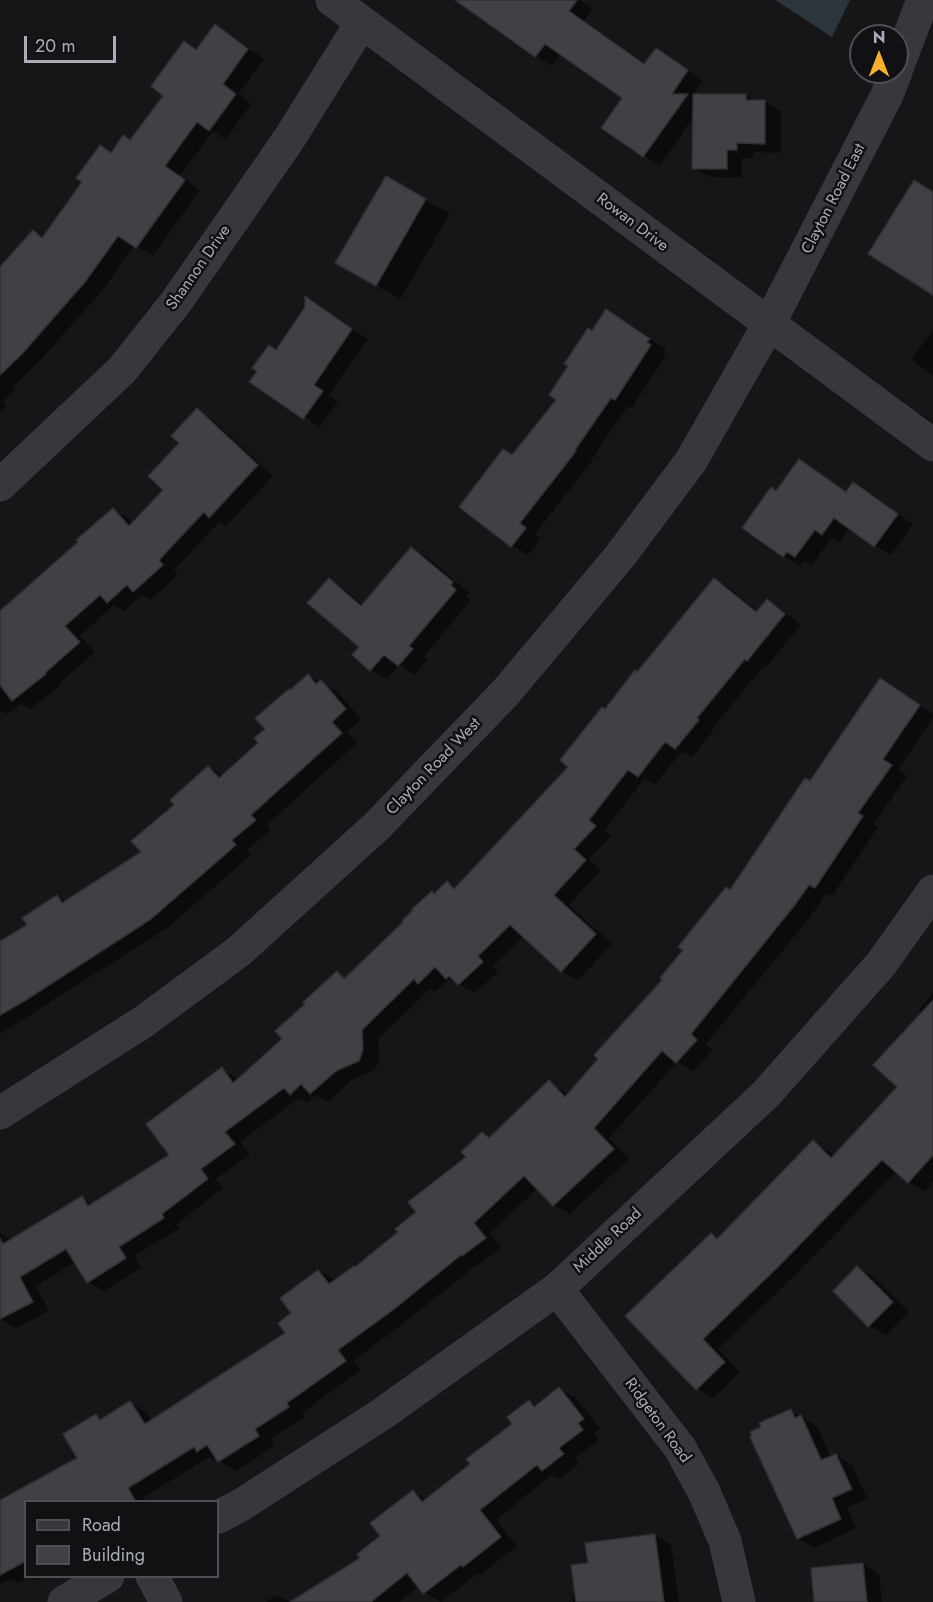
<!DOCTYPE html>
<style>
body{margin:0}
#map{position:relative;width:933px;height:1602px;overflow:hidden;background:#161618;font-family:Jost,sans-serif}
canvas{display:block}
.legend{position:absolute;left:24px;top:1500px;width:195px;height:78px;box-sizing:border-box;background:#111113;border:2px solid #4d4f55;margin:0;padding:8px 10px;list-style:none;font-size:18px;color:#a8adb8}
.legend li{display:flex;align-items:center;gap:12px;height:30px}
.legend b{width:30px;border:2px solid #4d4f55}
.north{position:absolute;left:849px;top:24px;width:60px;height:60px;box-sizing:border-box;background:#111113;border:2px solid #4d4f55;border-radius:50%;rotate:0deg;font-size:16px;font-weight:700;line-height:24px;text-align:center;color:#a8adb8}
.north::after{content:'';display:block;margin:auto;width:21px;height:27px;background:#f2b134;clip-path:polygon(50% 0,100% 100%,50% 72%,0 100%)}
.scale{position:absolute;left:24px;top:36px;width:92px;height:27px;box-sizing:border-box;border:3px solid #a8adb8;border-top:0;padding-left:8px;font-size:18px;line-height:21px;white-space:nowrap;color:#a8adb8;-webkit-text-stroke:4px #111113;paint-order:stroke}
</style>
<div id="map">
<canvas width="933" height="1602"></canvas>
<ul class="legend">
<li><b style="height:8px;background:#37383d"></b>Road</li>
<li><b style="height:16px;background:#404145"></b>Building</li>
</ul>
<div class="north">N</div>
<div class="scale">20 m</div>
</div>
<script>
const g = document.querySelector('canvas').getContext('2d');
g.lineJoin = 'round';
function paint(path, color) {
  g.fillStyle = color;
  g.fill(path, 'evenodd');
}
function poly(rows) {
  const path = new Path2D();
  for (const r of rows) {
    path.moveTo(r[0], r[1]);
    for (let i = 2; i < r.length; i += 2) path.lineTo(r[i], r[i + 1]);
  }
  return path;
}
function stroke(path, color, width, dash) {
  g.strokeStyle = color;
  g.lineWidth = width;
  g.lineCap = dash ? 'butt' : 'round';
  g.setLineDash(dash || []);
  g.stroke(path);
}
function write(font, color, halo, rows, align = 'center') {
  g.font = font + ' Jost,sans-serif';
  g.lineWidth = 5;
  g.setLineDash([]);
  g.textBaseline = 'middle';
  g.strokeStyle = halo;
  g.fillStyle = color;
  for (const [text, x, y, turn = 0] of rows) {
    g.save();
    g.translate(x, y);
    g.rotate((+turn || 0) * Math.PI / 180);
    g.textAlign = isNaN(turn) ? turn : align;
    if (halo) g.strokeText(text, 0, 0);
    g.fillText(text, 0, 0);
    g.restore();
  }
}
const water = poly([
 [775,0,850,0,832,37]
]);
const shadow = poly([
 [457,0,580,0,593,9,584,21,645,64,672,59,703,81,693,95,746,95,757,102,764,102,781,111,781,153,753,152,753,158,742,158,742,178,710,177,693,168,694,117,660,165,644,156,625,98,561,53,552,66,536,56],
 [215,26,231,36,264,59,238,94,251,104,226,139,213,131,180,176,200,190,153,256,134,245,102,291,38,363,13,386,15,389,3,402,7,406,0,412,0,270,34,232,44,238,112,154,131,141,165,95,184,43,198,50],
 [387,178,450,214,400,299,337,262],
 [311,302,368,339,329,395,338,401,320,427,251,382,277,351],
 [623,321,665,349,663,353,666,355,632,408,628,406,591,460,592,461,535,534,541,538,528,555,512,546,513,456,558,399,593,332],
 [933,331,933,376,911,359],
 [197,410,213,420,273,476,226,526,219,522,174,570,178,575,150,600,142,595,124,611,114,605,80,636,95,652,60,683,62,684,30,709,21,704,7,714,0,710,0,611,80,543,113,509,129,519,134,524,165,490,181,443],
 [799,461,815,470,848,493,854,484,870,494,913,524,891,555,875,546,850,528,839,543,831,538,812,566,804,561,800,566,784,556,744,528,777,492],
 [412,549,428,558,469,593,466,596,471,600,424,656,428,659,415,675,399,665,387,679,371,670,329,580,345,590,363,605],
 [714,580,731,589,758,612,767,601,783,611,801,625,764,669,762,668,712,729,714,730,692,757,682,751,655,785,644,779,605,830,611,836,589,859,601,870,569,905,612,944,578,980,561,971,524,936,493,966,498,972,475,993,449,979,435,992,430,989,378,1039,379,1059,375,1070,352,1080,328,1102,316,1095,307,1103,299,1098,240,1142,250,1154,216,1179,223,1188,177,1224,180,1228,134,1256,141,1268,104,1291,88,1282,75,1262,36,1286,49,1311,16,1328,0,1319,0,1233,12,1240,82,1198,93,1204,172,1156,222,1069,239,1080,284,1039,337,973,347,979,447,883,457,888,570,767,606,710],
 [308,676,337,691,361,719,347,732,357,743,267,825,271,830,247,850,251,855,167,928,0,1034,0,951,29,925,57,897,66,902,143,853,176,805,209,767,224,776,260,743,267,729,291,692],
 [897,689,933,714,933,718,898,769,907,776,874,824,878,827,832,896,826,893,811,916,706,1044,713,1050,693,1071,677,1062,609,1138,629,1159,570,1214,554,1205,538,1188,490,1233,501,1247,479,1265,478,1264,409,1319,354,1360,361,1370,302,1413,305,1417,270,1439,274,1446,236,1471,219,1461,217,1458,214,1460,209,1457,143,1498,145,1502,26,1502,26,1576,29,1576,18,1583,11,1579,0,1584,0,1500,2,1501,80,1459,96,1415,103,1419,130,1403,146,1412,152,1421,287,1333,293,1313,319,1271,336,1281,400,1233,468,1157,483,1134,491,1138,549,1082,569,1095,664,979,731,891,810,782],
 [933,993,933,1182,925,1191,908,1182,897,1171,794,1276,718,1349,740,1372,713,1398,697,1388,712,1235,719,1239,813,1142,830,1152,835,1157,899,1087,923,1013,919,1010],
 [858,1268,874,1277,909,1312,886,1335,869,1325],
 [559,1389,576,1398,600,1428,594,1433,599,1440,575,1458,579,1464,559,1479,552,1475,496,1520,517,1546,480,1575,477,1574,441,1602,424,1592,419,1586,399,1602,293,1602,362,1559,382,1536,413,1492,427,1500,472,1464,514,1424,529,1402,537,1406],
 [791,1411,817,1426,831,1458,836,1455,852,1465,867,1498,847,1508,856,1528,814,1548,798,1538],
 [802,1421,805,1421,826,1467,823,1468],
 [655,1535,671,1545,679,1602,573,1602,572,1595,576,1594,590,1564],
 [863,1564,879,1574,882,1602,816,1602],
 [30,1576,45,1576,37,1581],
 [277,1595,290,1602,266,1602]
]);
const building = poly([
 [455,0,577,0,569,11,644,64,656,48,688,70,672,94,688,94,643,157,601,128,622,98,545,44,535,57,455,0],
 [215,24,248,49,223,84,236,94,209,131,197,122,165,166,185,180,136,248,118,236,85,282,22,354,0,375,0,267,33,230,42,238,82,182,76,178,100,145,111,153,123,135,130,140,163,96,151,86,184,41,196,50,215,24],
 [693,94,746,94,746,100,765,100,765,144,737,143,737,150,727,150,727,169,692,169,693,94],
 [386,176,426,199,376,286,335,263,386,176],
 [914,180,933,192,933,295,868,254,914,180],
 [305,296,352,329,314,385,323,391,303,419,249,382,257,371,252,368,269,345,276,350,305,307,305,296],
 [606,309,650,339,647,342,651,345,615,400,611,398,575,450,576,451,520,523,526,528,511,547,459,507,503,449,512,455,556,400,549,395,568,366,564,364,588,328,592,331,606,309],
 [197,408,258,465,209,518,204,512,159,560,163,565,133,592,127,585,107,603,100,595,65,626,80,642,45,673,46,674,12,701,0,685,0,611,78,542,76,540,113,508,129,526,163,490,148,476,179,443,171,436,197,408],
 [799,459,846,492,853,482,898,514,874,547,834,518,822,535,815,530,795,557,787,552,783,557,742,528,771,487,776,491,799,459],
 [411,547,453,582,451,585,456,590,409,646,413,649,398,666,384,655,370,671,352,655,359,647,307,603,329,578,361,606,411,547],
 [714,578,756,612,767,599,785,614,747,661,745,659,697,718,699,720,675,749,665,742,638,777,628,770,589,820,596,826,574,849,586,860,554,895,596,934,561,972,510,925,478,956,483,962,458,985,449,976,446,979,435,967,418,984,414,979,362,1030,363,1049,359,1061,336,1071,310,1094,301,1084,290,1095,284,1088,225,1132,235,1144,201,1169,208,1179,162,1214,164,1218,119,1247,126,1258,87,1283,66,1249,20,1277,33,1302,0,1319,0,1238,3,1244,82,1196,88,1206,169,1155,146,1124,222,1067,233,1083,282,1039,275,1031,305,1004,303,1002,337,971,344,979,403,922,402,921,413,910,412,909,432,891,434,894,447,881,454,889,568,767,560,760,602,707,605,709,635,670,637,672,714,578],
 [308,674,316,684,321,680,346,709,332,722,342,733,251,815,256,820,232,840,236,845,151,919,26,1000,0,1015,0,941,27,925,22,918,57,895,62,903,141,852,131,841,174,805,170,800,208,766,219,778,258,743,254,738,265,729,255,718,289,689,290,690,308,674],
 [880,678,920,705,883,759,892,765,858,813,863,816,815,888,809,885,794,906,691,1034,697,1040,676,1063,662,1051,594,1128,614,1149,553,1206,524,1176,474,1223,486,1238,462,1256,461,1255,393,1310,338,1350,346,1361,287,1403,289,1407,255,1429,259,1436,218,1462,207,1445,197,1452,194,1447,128,1488,136,1502,26,1502,26,1561,0,1575,0,1500,77,1458,63,1434,96,1414,100,1420,130,1401,145,1424,285,1333,278,1323,291,1313,280,1298,318,1270,329,1284,354,1266,355,1267,398,1232,395,1229,416,1212,408,1202,466,1157,461,1152,482,1132,489,1138,549,1080,565,1097,598,1059,594,1055,662,980,660,978,683,950,678,947,726,887,730,890,805,778,810,781,880,678],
 [933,1000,933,1155,908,1183,882,1160,778,1267,703,1339,725,1362,696,1390,625,1316,711,1233,717,1239,813,1140,831,1158,897,1087,873,1065,933,1000],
 [857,1266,893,1302,868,1327,833,1291,857,1266],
 [559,1387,584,1419,578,1423,583,1430,559,1448,564,1454,542,1471,537,1465,480,1510,501,1537,463,1567,461,1565,423,1594,407,1573,371,1602,290,1602,360,1558,357,1554,380,1536,370,1523,413,1490,422,1502,470,1464,466,1459,512,1424,507,1417,529,1400,534,1407,559,1387],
 [791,1409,795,1418,801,1415,821,1460,836,1454,852,1489,832,1498,841,1519,797,1539,750,1437,752,1436,750,1432,761,1427,759,1423,791,1409],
 [655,1534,664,1602,576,1602,571,1565,588,1563,585,1543,655,1534],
 [863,1563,867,1602,814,1602,811,1568,863,1563]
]);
const street = poly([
 [332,0,933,445],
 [897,68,923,0],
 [0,485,122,370,176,302,289,139,362,22],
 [0,1113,143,1022,238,952,377,826,506,692,620,556,691,461,769,324,887,95,896,72],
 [557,1289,680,1448,704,1492,725,1541,739,1602],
 [218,1517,241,1505,382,1414,557,1289,766,1094,881,964,933,891],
 [152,1576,166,1602],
 [64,1602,108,1576]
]);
const streetNames = [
 ["Clayton Road East",834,199,-63],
 ["Rowan Drive",632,223,37],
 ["Shannon Drive",199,268,-55],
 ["Clayton Road West",434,767,-46],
 ["Middle Road",608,1241,-43],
 ["Ridgeton Road",657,1421,54]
];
paint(water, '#2c353c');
paint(shadow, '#0007');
paint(building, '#404145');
stroke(building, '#303034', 1.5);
stroke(street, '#37383d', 33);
write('16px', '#a8adb8', '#111113', streetNames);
</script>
